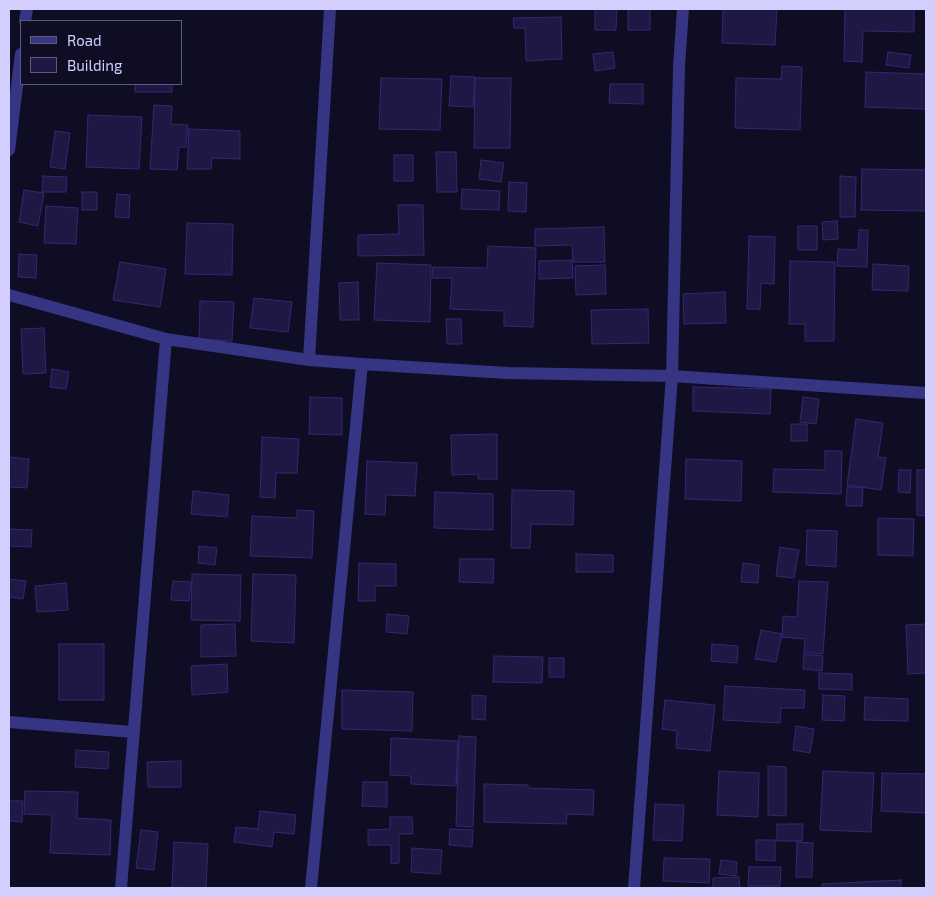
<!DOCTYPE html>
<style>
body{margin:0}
#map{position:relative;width:935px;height:897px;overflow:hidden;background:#0f0d23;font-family:"Exo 2",sans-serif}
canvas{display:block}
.frame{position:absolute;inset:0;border:10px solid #d2cfff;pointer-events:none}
.legend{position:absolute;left:20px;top:20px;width:162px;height:65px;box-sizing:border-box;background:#0f0d23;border:1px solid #5d5b7b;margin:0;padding:6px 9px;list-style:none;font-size:15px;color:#d2cfff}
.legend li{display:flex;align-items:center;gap:10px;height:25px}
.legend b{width:25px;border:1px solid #5d5b7b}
</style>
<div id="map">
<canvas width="935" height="897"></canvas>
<div class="frame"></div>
<ul class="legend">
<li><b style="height:6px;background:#353584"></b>Road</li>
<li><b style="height:14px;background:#1f1845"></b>Building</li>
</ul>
</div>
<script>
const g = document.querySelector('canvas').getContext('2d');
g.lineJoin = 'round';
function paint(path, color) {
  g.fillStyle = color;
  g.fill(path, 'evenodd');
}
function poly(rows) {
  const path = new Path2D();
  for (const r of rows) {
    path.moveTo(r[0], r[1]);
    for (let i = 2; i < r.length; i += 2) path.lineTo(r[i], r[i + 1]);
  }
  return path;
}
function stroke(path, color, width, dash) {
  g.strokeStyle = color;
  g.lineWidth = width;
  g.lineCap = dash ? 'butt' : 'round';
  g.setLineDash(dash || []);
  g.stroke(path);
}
const building = poly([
 [595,9,617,9,616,30,595,30,595,9],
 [628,9,650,9,650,30,628,30,628,9],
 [723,9,777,9,775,45,722,43,723,9],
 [845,9,914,9,914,32,863,31,862,62,844,61,845,9],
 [561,17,562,59,526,61,525,28,514,28,513,18,561,17],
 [613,52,615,68,595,71,593,54,613,52],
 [888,52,911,55,909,68,886,65,888,52],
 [782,66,802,67,800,130,735,128,736,78,781,79,782,66],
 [866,72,926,74,926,109,865,107,866,72],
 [451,76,475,77,473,107,449,106,451,76],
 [381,78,442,79,440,130,379,129,381,78],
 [475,78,511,78,510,148,474,148,475,78],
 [135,84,172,84,172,92,135,92,135,84],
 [610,84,643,84,643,104,609,103,610,84],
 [154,105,172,106,171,124,188,125,186,147,179,147,177,170,150,169,154,105],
 [88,115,142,117,139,169,86,167,88,115],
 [189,129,240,131,240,159,212,158,211,169,187,169,189,129],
 [55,131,70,133,65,169,50,167,55,131],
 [436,152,456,152,457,192,437,192,436,152],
 [394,155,413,155,413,181,394,181,394,155],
 [481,160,504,163,501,182,479,179,481,160],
 [862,169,926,170,926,211,861,210,862,169],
 [43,176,67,177,66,192,42,192,43,176],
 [840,176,856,177,855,217,840,217,840,176],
 [509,182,527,183,526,212,508,211,509,182],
 [462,189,500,191,499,210,461,209,462,189],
 [24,190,44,193,38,226,19,222,24,190],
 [82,192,97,192,97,210,82,210,82,192],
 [117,194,130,195,129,218,115,217,117,194],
 [398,205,423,205,424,255,358,256,358,235,399,234,398,205],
 [46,206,78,208,76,244,44,243,46,206],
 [837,221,838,239,823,240,822,222,837,221],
 [187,223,233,224,232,275,185,274,187,223],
 [798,226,817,226,817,250,798,250,798,226],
 [604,227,605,262,573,262,572,245,535,246,535,229,604,227],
 [859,230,868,230,867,267,837,266,838,249,858,250,859,230],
 [749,236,775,237,774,284,761,283,760,309,747,309,749,236],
 [488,246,536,248,533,327,504,326,504,311,450,309,452,278,432,278,433,267,487,268,488,246],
 [19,254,37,255,36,278,18,277,19,254],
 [572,260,573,278,539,279,539,261,572,260],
 [790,261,835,262,834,341,805,341,805,324,789,324,790,261],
 [120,262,166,269,160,307,113,300,120,262],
 [377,263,431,265,430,322,374,320,377,263],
 [873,264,909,266,908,291,872,290,873,264],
 [605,265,606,294,576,295,575,266,605,265],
 [358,282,359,320,340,320,339,283,358,282],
 [725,292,726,323,684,324,683,294,725,292],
 [254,298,292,302,288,332,250,328,254,298],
 [200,301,234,302,232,341,199,339,200,301],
 [648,309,649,343,592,344,591,310,648,309],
 [446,319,461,319,462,344,447,344,446,319],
 [44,328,46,373,23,374,21,329,44,328],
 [52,369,69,372,66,389,50,387,52,369],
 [693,387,771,389,770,414,693,411,693,387],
 [310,397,342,398,342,435,309,434,310,397],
 [803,397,819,399,816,424,800,422,803,397],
 [856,419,883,423,878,457,886,458,881,490,847,485,856,419],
 [791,424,807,424,807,441,791,441,791,424],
 [497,434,497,479,478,479,478,474,452,475,451,435,497,434],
 [262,437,299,439,297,473,276,473,275,498,260,497,262,437],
 [825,451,842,451,841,494,773,492,774,469,825,470,825,451],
 [9,457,29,459,27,488,9,487,9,457],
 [686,459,742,461,741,501,685,499,686,459],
 [367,461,417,463,415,496,386,495,385,515,365,514,367,461],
 [899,470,911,470,910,493,898,492,899,470],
 [917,470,926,470,926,516,917,515,917,470],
 [847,487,863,487,862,506,846,506,847,487],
 [512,490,574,491,573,525,531,524,530,548,511,548,512,490],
 [193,491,229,495,227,517,191,514,193,491],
 [435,492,493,494,493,530,434,528,435,492],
 [297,510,314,511,312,558,250,556,252,516,297,518,297,510],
 [878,518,914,519,913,556,878,555,878,518],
 [9,529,32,530,31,547,9,546,9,529],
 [807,530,837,531,836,567,806,565,807,530],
 [199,546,217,548,215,565,198,563,199,546],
 [780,547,799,550,794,578,776,576,780,547],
 [576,554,613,555,613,572,576,572,576,554],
 [460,559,494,559,493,583,459,582,460,559],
 [359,563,396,564,396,586,375,586,375,601,358,601,359,563],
 [743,563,759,565,758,583,741,582,743,563],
 [192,574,241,575,240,621,191,620,192,574],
 [253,574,296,575,294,643,251,641,253,574],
 [9,579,26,581,23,599,9,597,9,579],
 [173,581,191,582,189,601,171,600,173,581],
 [799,581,828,582,823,654,804,652,805,639,782,637,783,616,797,617,799,581],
 [66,583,68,610,37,612,35,586,66,583],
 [387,614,409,616,407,634,386,632,387,614],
 [235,624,236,656,201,657,201,625,235,624],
 [926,624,926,673,908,674,906,625,926,624],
 [761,630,782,634,776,662,755,659,761,630],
 [59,644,104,644,104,700,59,700,59,644],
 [712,644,738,646,737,663,711,661,712,644],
 [804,654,823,656,822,671,803,669,804,654],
 [494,656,543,657,542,683,493,682,494,656],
 [549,658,564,658,564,677,549,677,549,658],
 [227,664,228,692,192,695,191,666,227,664],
 [819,673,852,674,852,690,819,689,819,673],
 [725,686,805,690,804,708,781,708,780,723,723,720,725,686],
 [342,690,413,692,412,731,342,729,342,690],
 [472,695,486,696,485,720,472,719,472,695],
 [823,695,845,696,844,721,822,720,823,695],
 [865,697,908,699,908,721,864,720,865,697],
 [665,700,715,705,710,751,676,748,677,731,662,729,665,700],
 [796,726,814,729,810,753,793,750,796,726],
 [459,736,476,737,473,827,456,826,459,736],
 [391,738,458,741,456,786,411,784,411,776,390,775,391,738],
 [76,750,109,752,108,769,75,767,76,750],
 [181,761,181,787,148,787,147,762,181,761],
 [768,766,786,767,786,816,768,815,768,766],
 [719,771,759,773,758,817,717,815,719,771],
 [823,771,874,773,871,832,820,830,823,771],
 [882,773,926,774,926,813,881,811,882,773],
 [363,782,387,782,387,807,362,806,363,782],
 [484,784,528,785,528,788,594,790,593,815,567,814,566,824,484,822,484,784],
 [25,791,78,792,77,818,111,820,110,855,50,853,52,815,24,814,25,791],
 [9,801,23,801,22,822,9,821,9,801],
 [655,804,684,805,682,841,653,840,655,804],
 [260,811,296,815,294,834,274,832,272,847,234,842,236,827,258,829,260,811],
 [390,817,412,817,413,834,399,834,399,863,391,864,391,845,368,845,368,830,390,829,390,817],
 [777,824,803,824,802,841,777,841,777,824],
 [450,829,473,830,472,847,449,845,450,829],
 [141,830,158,832,154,870,136,868,141,830],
 [756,840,775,840,775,861,756,860,756,840],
 [174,842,208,844,206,888,172,887,174,842],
 [797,842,813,843,812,877,796,877,797,842],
 [412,848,442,850,440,874,411,872,412,848],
 [664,858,710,859,709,883,663,881,664,858],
 [721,860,737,862,736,876,719,874,721,860],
 [749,867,781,867,780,886,748,886,749,867],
 [739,877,740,888,713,888,713,878,739,877],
 [901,880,901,888,822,888,822,884,901,880]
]);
const minor = poly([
 [25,21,27,9],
 [9,150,21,54],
 [9,295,166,339,309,360,362,364],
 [309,360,330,9],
 [9,722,133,732],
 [121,888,166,339],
 [311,888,362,364,507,373,672,376,926,393],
 [634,888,672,376,679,66,683,9]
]);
paint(building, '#1f1845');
stroke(building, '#342872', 1);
stroke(minor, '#353584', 12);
</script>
